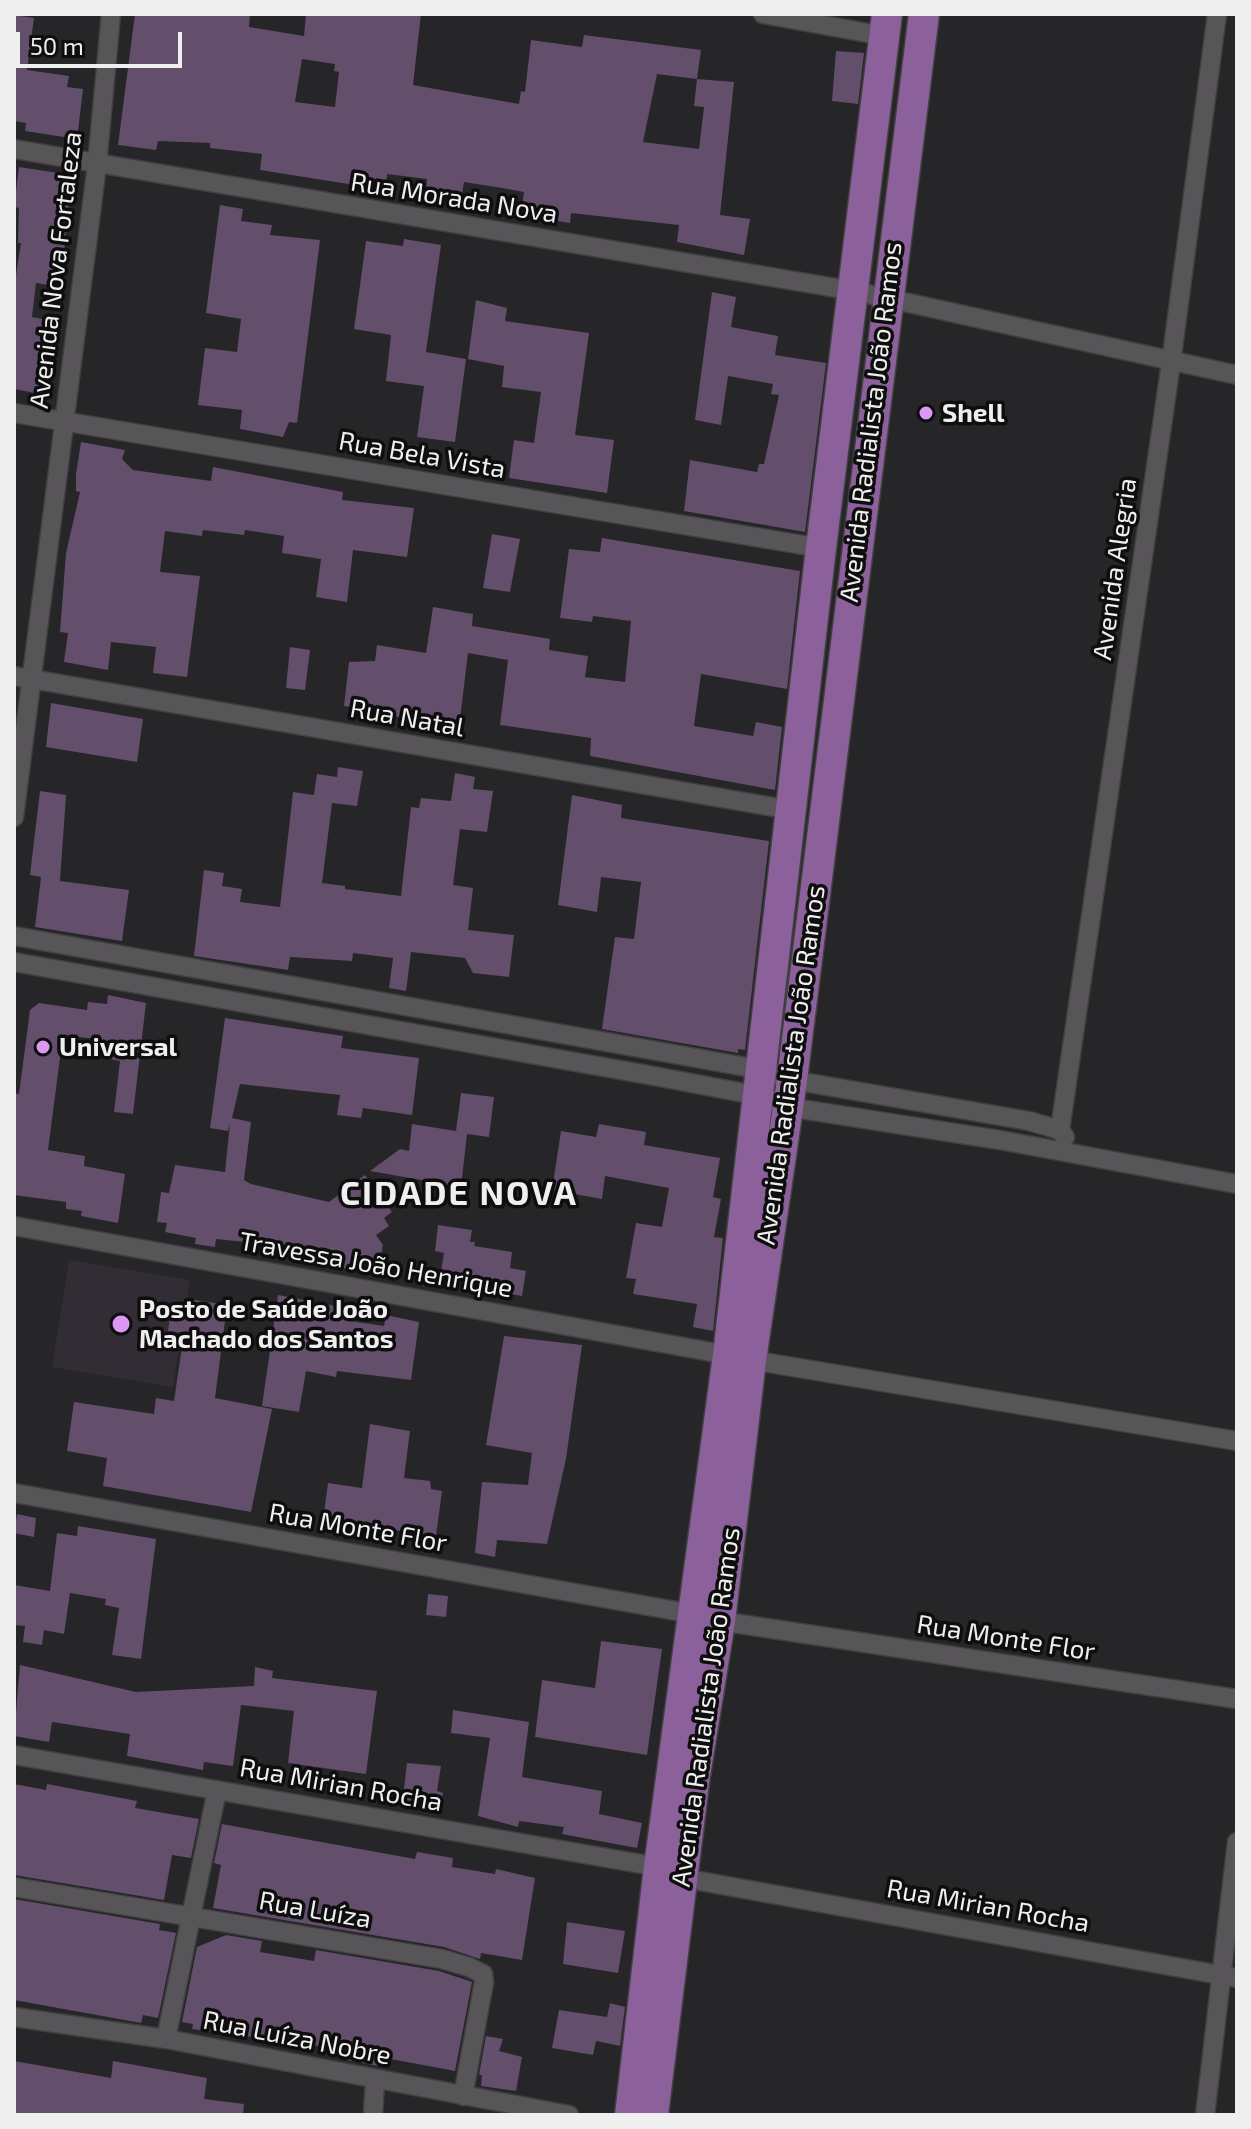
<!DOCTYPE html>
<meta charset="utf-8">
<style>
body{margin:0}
#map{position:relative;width:1251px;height:2129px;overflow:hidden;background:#262527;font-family:"Exo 2",sans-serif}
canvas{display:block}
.frame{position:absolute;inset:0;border:16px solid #f0eff0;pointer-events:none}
.scale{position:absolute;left:16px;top:32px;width:166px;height:36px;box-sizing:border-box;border:4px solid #f0eff0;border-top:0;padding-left:10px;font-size:24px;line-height:28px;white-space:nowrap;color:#f0eff0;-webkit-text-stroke:6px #0f0e0f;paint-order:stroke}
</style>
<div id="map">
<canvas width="1251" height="2129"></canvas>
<div class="frame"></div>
<div class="scale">50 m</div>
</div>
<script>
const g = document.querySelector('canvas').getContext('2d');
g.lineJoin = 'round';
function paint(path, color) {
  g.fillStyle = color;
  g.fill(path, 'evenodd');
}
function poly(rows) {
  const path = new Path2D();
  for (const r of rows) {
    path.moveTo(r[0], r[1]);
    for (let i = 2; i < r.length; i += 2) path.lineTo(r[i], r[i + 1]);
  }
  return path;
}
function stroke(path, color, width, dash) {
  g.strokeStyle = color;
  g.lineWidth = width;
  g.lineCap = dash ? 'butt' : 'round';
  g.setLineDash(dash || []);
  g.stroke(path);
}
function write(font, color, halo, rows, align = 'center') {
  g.font = font + ' "Exo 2",sans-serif';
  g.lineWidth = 7;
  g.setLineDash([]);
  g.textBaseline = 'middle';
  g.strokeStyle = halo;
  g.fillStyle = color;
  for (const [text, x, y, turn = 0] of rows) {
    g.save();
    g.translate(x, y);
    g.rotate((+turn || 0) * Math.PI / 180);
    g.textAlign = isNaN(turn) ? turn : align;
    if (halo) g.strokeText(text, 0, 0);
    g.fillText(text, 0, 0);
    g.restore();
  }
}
const built = poly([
 [69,1260,190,1280,173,1387,52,1367]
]);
const building = poly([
 [135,14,250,14,249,27,304,36,306,14,421,14,413,85,519,104,521,91,525,92,531,40,582,47,584,35,701,50,697,79,734,82,720,215,750,219,744,255,677,242,679,225,571,213,570,223,521,215,524,192,502,188,464,182,461,199,426,195,427,179,387,174,386,190,260,170,262,154,210,148,210,143,158,141,156,150,118,145],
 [302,59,335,64,334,71,339,72,335,107,295,102],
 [657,74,697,79,694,106,704,107,699,149,643,142],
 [14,15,34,18,27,70,69,76,67,87,83,89,77,139,25,131,26,123,14,121],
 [836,51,864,53,858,104,832,101],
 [19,167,72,175,64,251,60,250,54,286,36,283,32,317,52,321,40,394,14,389,14,288,21,243,18,243,19,208,14,207],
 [220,205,243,209,241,221,272,225,270,235,320,240,297,423,289,422,283,437,240,429,242,410,198,405,205,348,237,352,241,319,206,313],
 [404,239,441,245,426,352,466,359,455,442,417,437,424,386,386,381,391,335,354,329,366,241,403,246],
 [712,292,736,297,731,327,778,336,775,355,826,363,805,532,684,511,690,460,757,472,759,464,764,464,779,395,771,394,773,384,728,376,721,425,695,420],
 [476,300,507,308,505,321,589,333,575,435,614,440,607,493,509,478,514,440,534,443,541,392,502,387,504,366,468,359],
 [81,442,125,450,122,459,133,470,211,481,213,467,343,492,342,500,414,508,407,557,353,550,347,602,316,597,321,559,282,553,284,536,245,530,244,535,203,530,202,536,165,531,160,572,200,576,187,677,153,673,156,647,111,642,108,670,64,662,68,633,60,632,66,553,80,492,76,491,76,474],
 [492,534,520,539,510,592,483,588],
 [602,538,800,571,787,689,701,674,694,726,753,736,756,722,782,727,775,790,590,756,591,738,500,725,508,660,468,653,459,727,392,716,391,721,369,717,370,710,344,706,349,662,375,661,377,645,426,653,433,607,473,614,472,626,550,639,549,650,588,656,585,677,625,682,631,621,593,616,592,622,560,618,569,549,600,552],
 [290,647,310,650,305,690,286,688],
 [51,703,143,719,137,762,46,747],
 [338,767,363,771,357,806,332,803,322,883,345,886,345,889,401,896,411,807,419,808,421,798,451,801,455,773,475,777,473,789,493,791,487,832,460,829,453,885,473,888,468,930,514,935,509,977,473,973,465,958,411,952,406,991,389,988,393,958,353,953,352,961,290,957,288,970,194,956,204,870,224,873,222,886,242,889,240,902,280,907,293,792,314,795,317,774,337,777],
 [40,791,66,795,60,881,129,890,122,941,35,927,41,877,30,875],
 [572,795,622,805,621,818,769,841,745,1050,738,1049,738,1053,602,1029,615,937,634,939,641,882,601,877,597,912,558,905],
 [108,995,146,1003,133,1114,114,1112,120,1061,100,1057,102,1046,95,1046,96,1039,63,1035,48,1150,85,1156,84,1166,125,1174,118,1223,81,1216,82,1211,66,1209,66,1202,14,1195,14,1093,19,1094,30,1010,39,1003,87,1010,88,1002,107,1004],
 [225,1018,343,1036,341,1048,419,1058,412,1115,363,1108,361,1118,337,1115,340,1095,240,1084,232,1118,251,1122,244,1180,251,1184,329,1202,365,1175,392,1212,384,1218,389,1226,376,1235,383,1245,377,1275,326,1265,327,1260,295,1255,295,1249,274,1245,216,1239,215,1247,195,1244,196,1238,165,1232,167,1223,157,1222,161,1192,169,1193,175,1165,225,1172,230,1123,228,1131,210,1128],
 [461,1093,494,1097,489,1137,467,1134,461,1187,370,1171,400,1149,409,1151,412,1124,456,1131],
 [599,1124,646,1132,644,1145,720,1158,713,1197,721,1199,714,1237,723,1238,713,1331,693,1327,697,1304,633,1294,636,1279,626,1278,636,1223,662,1227,669,1188,605,1176,602,1199,552,1190,561,1131,596,1137],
 [438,1225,472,1230,470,1242,475,1242,474,1246,512,1252,510,1268,526,1271,522,1296,485,1289,485,1284,469,1281,470,1275,441,1271,444,1253,435,1251],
 [278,1295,346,1308,344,1320,384,1326,386,1315,419,1322,411,1380,337,1371,336,1377,306,1371,299,1412,262,1406],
 [189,1299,227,1305,215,1398,272,1409,251,1512,103,1486,107,1458,67,1451,74,1402,154,1414,156,1398,174,1401,184,1333,168,1331,172,1305,188,1307],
 [504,1336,582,1345,566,1459,547,1544,497,1540,495,1557,475,1553,482,1482,528,1485,532,1453,486,1445],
 [370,1424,410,1431,404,1478,430,1481,431,1489,442,1491,436,1536,323,1520,328,1483,362,1488],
 [17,1514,36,1518,34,1537,14,1533],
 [78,1526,156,1539,141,1659,112,1655,119,1608,105,1605,106,1599,70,1593,64,1634,44,1630,42,1645,23,1642,25,1626,14,1625,14,1585,50,1591,57,1533,77,1536],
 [428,1594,448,1596,446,1617,426,1615],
 [601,1641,662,1649,647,1755,535,1737,542,1680,595,1688],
 [20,1665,136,1692,254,1686,255,1667,273,1671,272,1678,377,1691,366,1774,288,1763,294,1711,241,1705,233,1766,204,1762,203,1770,127,1756,130,1734,52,1722,49,1742,14,1736],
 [453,1710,529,1722,522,1777,602,1791,599,1814,642,1823,637,1848,562,1834,564,1827,519,1821,518,1827,478,1816,490,1738,451,1733],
 [407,1763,441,1766,437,1791,443,1793,440,1813,402,1806],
 [14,1784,46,1790,47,1784,137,1801,135,1808,199,1819,191,1858,172,1855,164,1900,14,1875],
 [222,1824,415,1859,417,1852,453,1858,452,1867,495,1874,496,1869,535,1878,522,1960,481,1953,480,1959,444,1947,213,1908,221,1865,214,1863],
 [14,1899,160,1924,159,1930,176,1933,158,2018,143,2015,141,2023,14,2000],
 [567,1922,625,1931,618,1973,563,1964],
 [226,1935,262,1941,260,1952,314,1961,316,1950,439,1971,472,1982,455,2071,380,2057,378,2066,342,2059,343,2052,326,2047,192,2029,193,2024,182,2022,197,1947],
 [610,2003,625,2007,620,2046,596,2041,593,2055,552,2048,559,2010,607,2017],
 [486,2036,503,2039,499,2051,522,2057,516,2091,481,2086,482,2075,479,2075],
 [14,2061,111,2078,113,2061,207,2078,204,2099,244,2104,243,2115,14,2115]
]);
const minor = poly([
 [763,14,884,36],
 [14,149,854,291,1237,375],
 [14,413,821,548],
 [14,676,791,810],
 [14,817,97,165,111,14],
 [14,936,763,1070,792,1080,1029,1121,1060,1130,1065,1137],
 [14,962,654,1076,760,1096,788,1107,1000,1140,1237,1184],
 [1060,1130,1171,363,1217,14],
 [14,1226,728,1355],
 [751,1360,1237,1441],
 [14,1493,693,1614],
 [720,1621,1237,1699],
 [14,1755,659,1867],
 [683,1878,1237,1978],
 [14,1887,442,1959,469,1967,483,1974,484,1982,463,2096],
 [14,2017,166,2039,569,2115],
 [166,2039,217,1790],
 [373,2115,375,2079],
 [1205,2115,1237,1842]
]);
const primary = poly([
 [630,2115,659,1867,728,1355,821,548,887,14],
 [653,2115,695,1775,720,1621,751,1360,792,1080,924,14]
]);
const markers = [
 [926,413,8,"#db99f5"],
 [43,1047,8,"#db99f5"],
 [121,1324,10,"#db99f5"]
];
const streetNames = [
 ["Rua Morada Nova",454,198,9],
 ["Avenida Nova Fortaleza",56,270,-83],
 ["Avenida Radialista João Ramos",871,422,-83],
 ["Rua Bela Vista",422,455,10],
 ["Avenida Alegria",1115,569,-82],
 ["Rua Natal",407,718,10],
 ["Avenida Radialista João Ramos",791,1065,-82],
 ["Travessa João Henrique",376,1265,10],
 ["Rua Monte Flor",358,1528,10],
 ["Rua Monte Flor",1006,1638,9],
 ["Avenida Radialista João Ramos",706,1707,-82],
 ["Rua Mirian Rocha",341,1785,10],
 ["Rua Mirian Rocha",988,1906,10],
 ["Rua Luíza",315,1910,10],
 ["Rua Luíza Nobre",297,2038,11]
];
const poiNames = [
 ["Shell",942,413],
 ["Universal",59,1047],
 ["Posto de Saúde João",139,1309],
 ["Machado dos Santos",139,1339]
];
const districtNames = [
 ["CIDADE NOVA",459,1194]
];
paint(built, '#322d34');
paint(building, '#634e6c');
stroke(minor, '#404041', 21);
stroke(primary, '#404041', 33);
stroke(minor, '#575558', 18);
stroke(primary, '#8b609b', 30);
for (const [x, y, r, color] of markers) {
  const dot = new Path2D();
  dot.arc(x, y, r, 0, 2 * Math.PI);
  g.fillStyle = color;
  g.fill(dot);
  stroke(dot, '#0f0e0f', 3);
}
write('26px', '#f0eff0', '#0f0e0f', streetNames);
write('bold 26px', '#f0eff0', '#0f0e0f', poiNames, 'left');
g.letterSpacing = '2px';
write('bold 34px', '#f0eff0', '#0f0e0f', districtNames);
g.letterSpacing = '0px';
</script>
